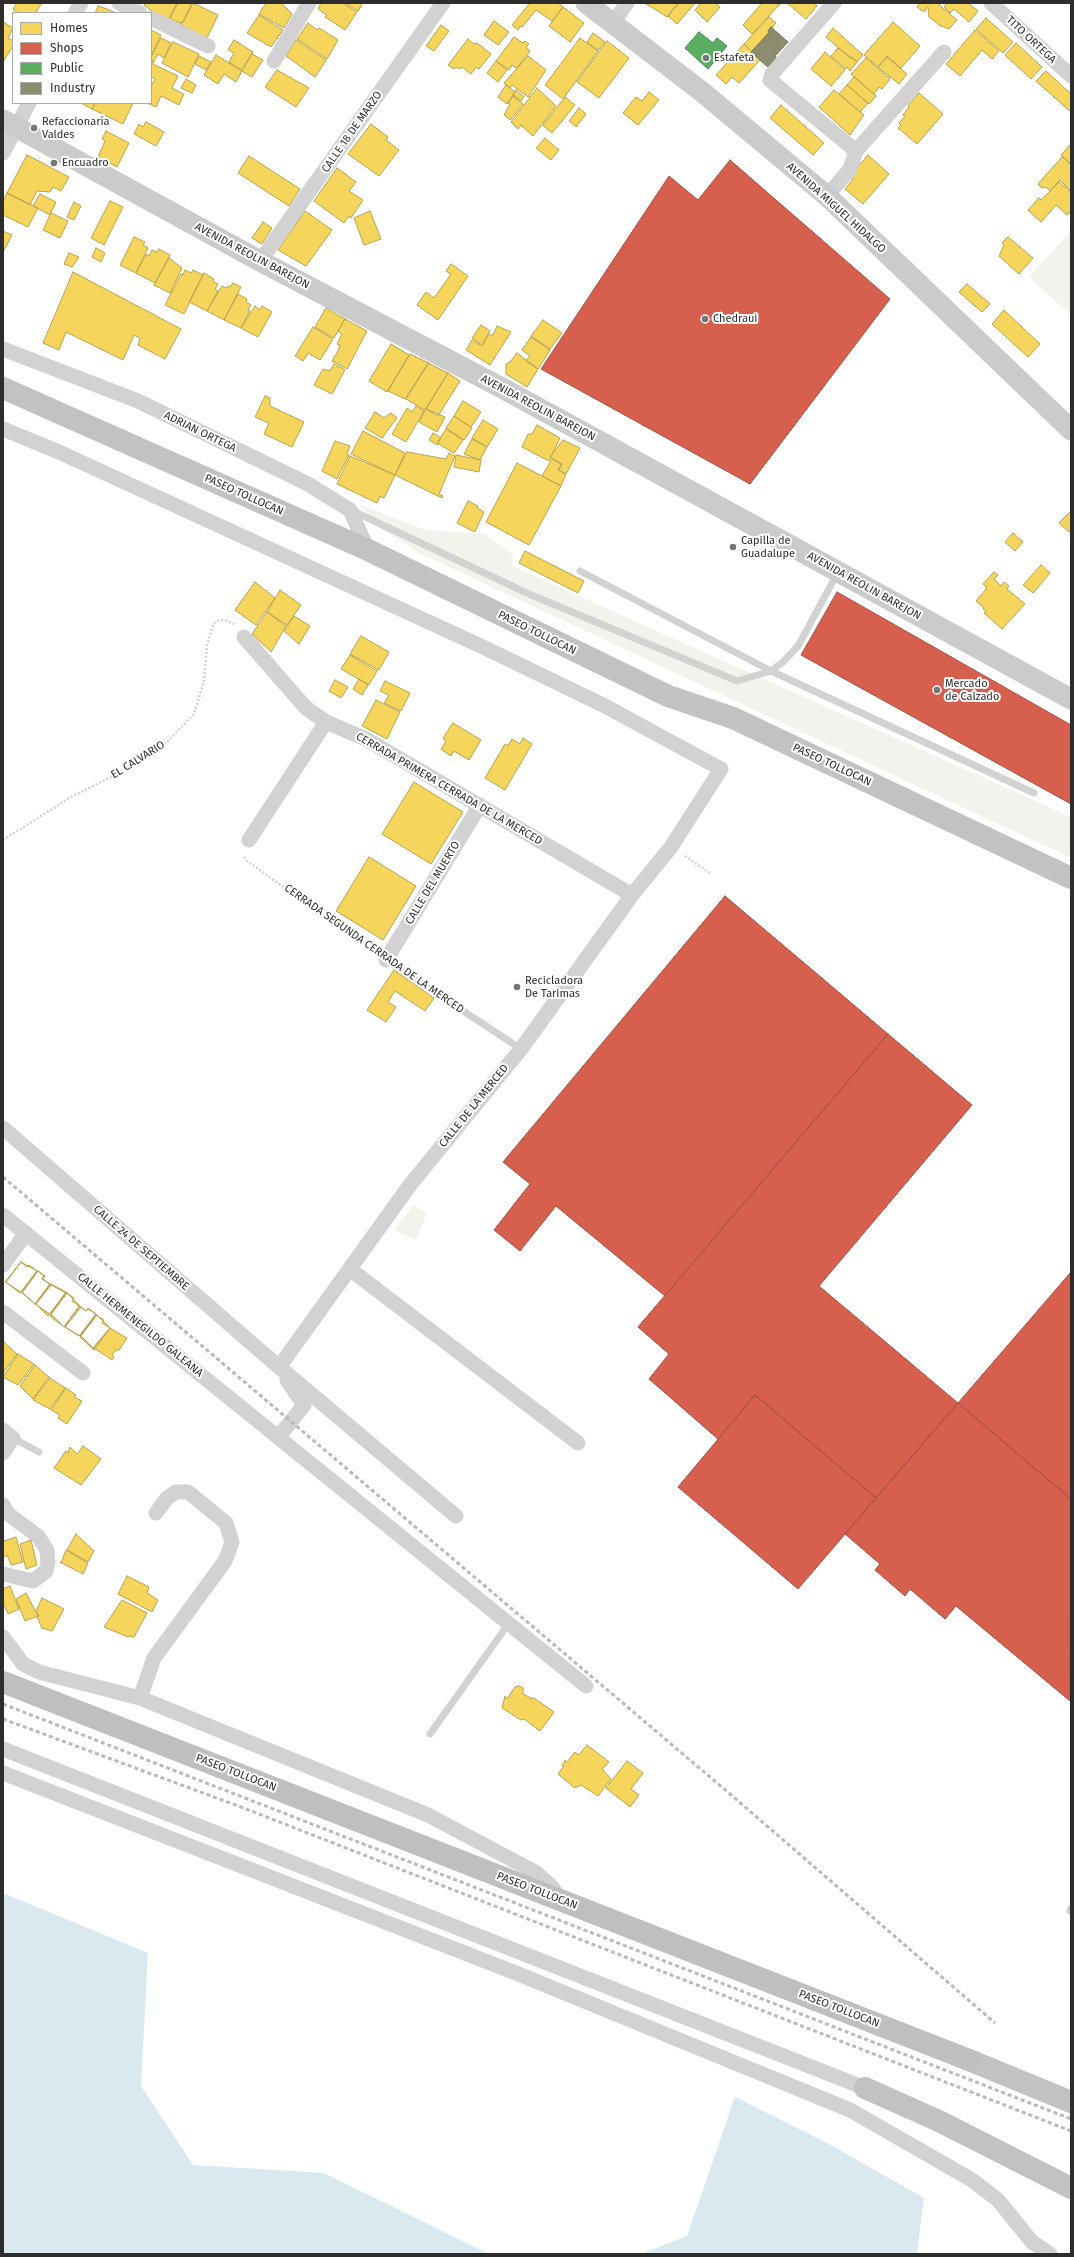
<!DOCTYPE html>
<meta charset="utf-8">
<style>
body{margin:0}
#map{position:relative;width:1074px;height:2257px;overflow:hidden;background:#fff;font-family:"Fira Sans",sans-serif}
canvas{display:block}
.frame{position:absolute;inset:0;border:4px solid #2d2d2d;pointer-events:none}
.legend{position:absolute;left:12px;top:12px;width:140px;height:92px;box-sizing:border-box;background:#fff;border:1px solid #ababab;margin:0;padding:5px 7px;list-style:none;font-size:12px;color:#2d2d2d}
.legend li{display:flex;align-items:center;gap:8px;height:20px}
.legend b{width:20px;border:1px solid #ababab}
</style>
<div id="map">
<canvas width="1074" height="2257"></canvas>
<div class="frame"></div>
<ul class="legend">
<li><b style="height:11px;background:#f6d55c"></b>Homes</li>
<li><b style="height:11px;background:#d6604d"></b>Shops</li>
<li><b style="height:11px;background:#5aae61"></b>Public</li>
<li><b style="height:11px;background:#8c8c6e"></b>Industry</li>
</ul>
</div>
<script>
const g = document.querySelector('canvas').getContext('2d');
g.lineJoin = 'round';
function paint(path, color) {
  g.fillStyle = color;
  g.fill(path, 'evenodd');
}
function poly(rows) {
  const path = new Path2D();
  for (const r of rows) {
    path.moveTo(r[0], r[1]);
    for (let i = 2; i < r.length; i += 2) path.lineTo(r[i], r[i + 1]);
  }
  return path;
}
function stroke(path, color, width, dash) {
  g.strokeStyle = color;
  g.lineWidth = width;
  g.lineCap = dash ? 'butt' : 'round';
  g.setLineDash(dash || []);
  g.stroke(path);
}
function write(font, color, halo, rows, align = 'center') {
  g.font = font + ' "Fira Sans",sans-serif';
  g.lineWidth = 4;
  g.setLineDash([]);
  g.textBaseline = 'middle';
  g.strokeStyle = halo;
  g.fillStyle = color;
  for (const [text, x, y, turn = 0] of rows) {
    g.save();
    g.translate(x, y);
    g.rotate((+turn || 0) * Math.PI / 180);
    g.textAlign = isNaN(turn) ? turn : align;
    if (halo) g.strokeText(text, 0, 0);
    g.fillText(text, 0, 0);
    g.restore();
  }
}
const green = poly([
 [1071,231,1071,315,1029,277],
 [358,504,425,530,485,534,513,555,512,566,1071,817,1071,858,419,553,379,527],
 [414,1205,427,1213,416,1240,394,1230]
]);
const water = poly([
 [3,1893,148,1953,141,2086,193,2165,324,2173,489,2254,3,2254],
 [735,2097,831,2145,924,2198,917,2254,641,2254,687,2236]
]);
const homes = poly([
 [17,3,42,3,35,13,18,13,13,9,17,3],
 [145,3,177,3,169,19,152,11,144,5,145,3],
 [178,3,192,3,183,22,179,23,170,18,178,3],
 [193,3,218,15,207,38,180,24,183,22,193,3],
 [266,3,281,3,292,14,284,28,259,14,266,3],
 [321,3,343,3,357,12,345,30,325,17,327,15,318,9,321,3],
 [345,3,363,3,358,11,345,3],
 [530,3,558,3,563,7,552,21,536,10,522,27,520,26,518,30,512,25,530,3],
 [645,3,678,3,667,17,645,3],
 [679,3,695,3,677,24,668,16,679,3],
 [701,3,715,3,720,7,707,22,695,10,701,3],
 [762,3,780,4,752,34,743,25,762,3],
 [787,3,814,3,817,6,806,19,787,3],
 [920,3,937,3,957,20,949,29,939,25,929,17,928,7,924,12,917,7,920,3],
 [947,3,968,3,978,11,969,22,954,9,950,13,944,7,947,3],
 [98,6,107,9,116,13,95,13,98,6],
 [563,7,584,23,570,42,549,26,563,7],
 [259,15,283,30,271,47,247,33,259,15],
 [769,17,776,23,752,52,744,44,769,17],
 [986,18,1013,42,1003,53,976,29,986,18],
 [494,21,509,32,498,45,484,35,494,21],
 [3,22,13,28,8,38,13,41,13,46,3,62,3,22],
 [893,22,920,46,901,68,887,56,878,67,864,55,893,22],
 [308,23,317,30,319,28,338,40,327,59,297,39,308,23],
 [441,25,449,31,434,51,426,46,441,25],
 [833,28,863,55,857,62,852,57,850,58,826,37,833,28],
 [151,30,161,35,151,56,151,30],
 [975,30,999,51,992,59,982,50,960,76,946,64,975,30],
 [593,33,605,42,598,50,587,42,593,33],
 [514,37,523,43,525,41,529,44,526,47,530,51,517,68,512,65,509,70,496,61,514,37],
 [161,38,171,43,164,58,158,54,153,63,151,57,161,38],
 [580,38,598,51,563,99,545,85,580,38],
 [468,39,474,44,477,43,491,54,479,69,476,67,471,74,462,67,460,69,456,67,454,69,448,65,468,39],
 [234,40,253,52,241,70,229,62,234,53,228,50,234,40],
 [296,40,326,60,315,77,286,56,296,40],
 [607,41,629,58,599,98,577,82,607,41],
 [173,42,199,54,188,77,162,63,173,42],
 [1016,43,1042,67,1031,79,1005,55,1016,43],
 [744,44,760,60,739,83,732,77,726,84,716,75,744,44],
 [838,48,857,62,850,71,847,67,846,69,831,56,838,48],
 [825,52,845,70,831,86,811,69,825,52],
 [252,54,263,60,252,77,242,71,252,54],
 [216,55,242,71,236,82,224,74,218,84,204,75,216,55],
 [199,56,211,62,206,70,195,64,199,56],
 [528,56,546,70,528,97,512,85,510,88,504,83,528,56],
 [887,57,907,74,899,84,878,67,887,57],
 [866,58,890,79,882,89,879,87,874,94,851,74,866,58],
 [496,61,507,70,498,82,487,73,496,61],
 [151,63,178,76,172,88,184,94,179,105,161,96,156,107,147,103,151,103,151,86,155,79,151,77,151,63],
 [277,70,309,88,296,107,265,87,277,70],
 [1046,71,1071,94,1071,112,1036,81,1046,71],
 [854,77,876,96,869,104,847,85,854,77],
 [186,79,196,85,192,93,181,88,186,79],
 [506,85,515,92,507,104,498,97,506,85],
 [847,85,868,103,860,112,839,94,847,85],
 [537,88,556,106,533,136,521,125,518,129,511,122,537,88],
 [516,90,524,97,521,101,513,95,516,90],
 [834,90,864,115,850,135,819,107,834,90],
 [649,92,659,100,638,125,623,113,636,97,642,101,649,92],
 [919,93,943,114,917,144,898,128,901,125,899,123,905,116,903,115,909,107,908,105,919,93],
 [513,96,523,104,510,120,504,115,510,104,508,103,513,96],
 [565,97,575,105,552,133,543,125,565,97],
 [81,103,95,103,92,109,81,103],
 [95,103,133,103,123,124,92,109,95,103],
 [781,105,824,143,813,155,770,118,781,105],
 [579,108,586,114,576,127,569,121,579,108],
 [146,122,164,132,156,146,134,134,139,124,143,127,146,122],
 [371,124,388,137,386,140,399,150,379,176,348,154,371,124],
 [106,131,129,143,117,167,98,157,105,141,102,139,106,131],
 [545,138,559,150,551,160,536,148,545,138],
 [1070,145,1071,146,1071,164,1061,155,1070,145],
 [27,155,69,177,61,191,53,187,50,192,37,191,30,205,7,193,27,155],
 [868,155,889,174,863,204,845,189,853,179,850,176,868,155],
 [249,156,300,189,289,206,238,173,249,156],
 [1062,157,1071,165,1071,191,1060,180,1050,191,1046,187,1042,188,1038,184,1062,157],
 [337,168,356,182,349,191,363,200,351,218,349,216,344,223,314,201,337,168],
 [1059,182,1071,192,1071,210,1067,215,1056,205,1041,222,1028,210,1039,198,1041,200,1059,182],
 [7,193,38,208,28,227,3,215,3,201,7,193],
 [40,194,56,202,50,215,33,206,40,194],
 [110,201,123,207,104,245,91,238,110,201],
 [74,202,81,206,74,220,67,217,74,202],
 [305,211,332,230,306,266,278,250,305,211],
 [370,211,381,239,364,245,354,218,370,211],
 [51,213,68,221,60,238,43,230,51,213],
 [263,222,272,228,262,244,252,238,263,222],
 [3,231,12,235,3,252,3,231],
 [134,237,145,242,143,245,148,248,136,273,120,265,134,237],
 [1008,237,1033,258,1019,274,999,256,1004,245,1002,243,1008,237],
 [96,248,105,253,101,262,92,257,96,248],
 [159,249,170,255,155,283,136,273,146,254,149,256,152,250,157,252,159,249],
 [69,253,79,257,72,267,64,264,69,253],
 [169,258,182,268,170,293,154,285,169,258],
 [451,264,468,276,438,320,417,305,426,292,434,298,451,274,446,271,451,264],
 [185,270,191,273,193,270,203,275,184,314,165,305,181,274,183,275,185,270],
 [73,272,181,329,165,359,138,345,140,338,134,335,123,360,66,332,59,350,43,343,73,272],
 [204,273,214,279,213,282,218,284,215,289,218,291,207,311,189,302,204,273],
 [233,283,241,287,224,320,207,311,222,286,226,288,228,286,230,287,233,283],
 [967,284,990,304,982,312,959,292,967,284],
 [238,294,247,299,246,302,251,305,248,310,250,311,241,328,224,320,238,294],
 [255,306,260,310,262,306,272,312,258,337,241,328,255,306],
 [326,308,345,319,334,338,315,327,326,308],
 [1004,310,1040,344,1028,357,992,324,1004,310],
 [345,319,367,331,347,369,332,361,338,351,340,345,337,344,342,334,338,331,345,319],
 [543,320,562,333,550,349,531,336,543,320],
 [481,325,490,331,482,345,472,338,481,325],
 [497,326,511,332,490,365,466,350,472,340,482,346,488,335,493,335,497,326],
 [313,327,333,339,320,360,308,353,303,361,295,356,313,327],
 [531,337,550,350,538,369,526,361,530,356,522,350,531,337],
 [391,344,409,355,387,392,369,381,391,344],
 [517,353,538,369,527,387,506,374,506,364,510,362,517,353],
 [410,354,429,363,405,399,388,391,410,354],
 [428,363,448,373,425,410,406,399,428,363],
 [334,364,345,370,332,394,314,385,323,369,330,371,334,364],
 [448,373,460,381,438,416,426,409,448,373],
 [265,396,270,398,270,406,304,422,292,447,264,434,269,423,255,417,265,396],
 [463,401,481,412,471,427,454,416,463,401],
 [416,406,424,411,406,442,392,434,407,408,412,412,416,406],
 [426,409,445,417,437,432,419,422,426,409],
 [375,412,384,418,391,413,397,418,382,438,365,428,375,412],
 [454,416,472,428,464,440,446,428,454,416],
 [483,420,498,429,487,447,472,438,483,420],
 [537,425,560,438,549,461,522,447,528,434,532,434,537,425],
 [446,429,463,440,454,453,437,443,446,429],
 [363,431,405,453,395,475,351,454,363,431],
 [433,433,441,438,437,445,429,440,433,433],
 [472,439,487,447,480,460,464,454,472,439],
 [563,440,580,448,566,474,559,470,562,464,550,457,563,440],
 [335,441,350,446,347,454,349,455,337,479,322,471,335,441],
 [407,452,446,459,449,453,455,456,439,494,443,496,442,498,395,475,407,452],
 [456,455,481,460,479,472,454,467,456,455],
 [350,456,395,475,384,498,380,496,377,503,337,484,350,456],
 [552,459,561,464,558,470,566,474,561,486,542,476,552,459],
 [517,463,561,486,529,545,486,522,517,463],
 [468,501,478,506,477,508,484,512,475,532,457,523,468,501],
 [1071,511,1071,529,1069,532,1059,523,1071,511],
 [1013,533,1023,542,1015,551,1005,542,1013,533],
 [525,551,584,581,578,593,519,563,525,551],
 [1041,565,1050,573,1033,593,1023,585,1041,565],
 [994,572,998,575,994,579,1001,586,1004,582,1009,586,1007,589,1025,604,1002,629,984,613,986,611,983,609,984,608,976,601,987,588,983,584,994,572],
 [255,582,275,598,256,625,235,610,255,582],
 [280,590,301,605,287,625,267,612,280,590],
 [267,612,286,626,271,652,252,634,267,612],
 [294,616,310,626,299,644,284,631,294,616],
 [361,636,389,652,379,670,350,654,361,636],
 [350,655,377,671,369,685,341,669,350,655],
 [359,679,368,685,362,695,353,689,359,679],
 [335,680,348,687,341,698,329,691,335,680],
 [385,681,410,693,401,711,384,703,389,695,380,691,385,681],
 [376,700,400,712,387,739,362,726,376,700],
 [453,723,481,740,469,760,454,751,451,756,441,749,446,741,443,738,453,723],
 [523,738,532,744,505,790,485,778,505,744,508,746,512,739,520,744,523,738],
 [414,782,463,812,431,864,382,834,414,782],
 [369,857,416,886,383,940,336,911,369,857],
 [394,970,434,998,425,1011,395,991,388,1002,396,1007,386,1022,367,1010,394,970],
 [21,1262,37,1271,20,1293,6,1282,21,1262],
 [21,1262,27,1267,29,1265,37,1271,21,1292,5,1282,21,1262],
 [38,1271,45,1276,43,1279,50,1284,35,1304,22,1293,38,1271],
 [38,1271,44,1276,42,1279,50,1284,35,1304,22,1292,38,1271],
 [51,1284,66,1292,50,1314,35,1304,51,1284],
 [51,1285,66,1293,48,1316,36,1304,51,1285],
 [66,1292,80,1306,64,1327,51,1314,66,1292],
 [67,1293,74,1298,72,1301,79,1306,64,1327,50,1316,67,1293],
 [81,1307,86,1311,88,1308,96,1314,79,1336,65,1327,81,1307],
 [81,1307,86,1311,88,1309,96,1314,80,1336,65,1327,81,1307],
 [96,1315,104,1320,102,1323,110,1328,93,1348,81,1336,96,1315],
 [97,1315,110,1328,94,1350,80,1337,97,1315],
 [110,1328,127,1338,119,1350,116,1350,112,1355,114,1357,112,1360,94,1348,110,1328],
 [4,1342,17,1354,3,1373,3,1343,4,1342],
 [18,1354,34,1364,18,1385,3,1377,18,1354],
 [35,1365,49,1377,33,1399,20,1386,35,1365],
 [50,1378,65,1388,50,1409,33,1400,50,1378],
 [66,1388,76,1395,74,1397,82,1401,67,1424,58,1418,60,1415,51,1410,66,1388],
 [83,1446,101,1459,81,1485,54,1468,66,1451,68,1453,70,1447,77,1454,83,1446],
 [76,1534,94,1551,88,1562,67,1550,76,1534],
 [3,1537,4,1541,16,1537,23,1562,11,1565,7,1555,3,1557,3,1537],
 [31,1540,37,1565,26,1569,20,1544,31,1540],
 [66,1550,88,1563,83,1574,60,1562,61,1563,66,1550],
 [127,1576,149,1587,147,1593,158,1600,152,1612,118,1594,127,1576],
 [10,1586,19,1609,8,1614,3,1602,3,1589,10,1586],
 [26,1593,38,1616,25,1621,16,1599,26,1593],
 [42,1598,64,1609,52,1631,42,1628,37,1617,39,1616,36,1611,42,1598],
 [122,1600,147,1613,134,1637,129,1636,128,1637,104,1627,122,1600],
 [519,1686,523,1688,523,1694,531,1698,530,1699,534,1698,554,1712,540,1731,524,1719,521,1720,502,1708,505,1696,507,1699,515,1687,519,1686],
 [587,1745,609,1762,602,1769,611,1779,598,1796,581,1785,575,1788,558,1774,564,1766,562,1766,565,1760,567,1762,575,1752,579,1755,587,1745],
 [627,1761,643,1773,631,1789,639,1795,630,1807,606,1788,627,1761]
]);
const shops = poly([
 [730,160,890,299,750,484,541,369,669,176,698,200,730,160],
 [837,592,1071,725,1071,804,801,655,837,592],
 [725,896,888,1034,665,1296,556,1206,520,1251,494,1230,530,1184,503,1162,725,896],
 [888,1034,972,1105,819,1286,958,1403,876,1498,755,1395,718,1439,649,1379,669,1354,638,1327,888,1034],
 [1071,1272,1071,1499,958,1403,1071,1272],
 [755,1395,876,1498,798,1589,678,1487,755,1395],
 [958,1403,1071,1499,1070,1701,956,1606,945,1619,910,1589,905,1596,875,1570,880,1564,845,1534,958,1403]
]);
const public = poly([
 [699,32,713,43,717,38,727,46,708,69,685,48,699,32]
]);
const industry = poly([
 [771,27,788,42,775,56,777,59,769,68,751,52,769,33,768,31,771,27]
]);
const path = poly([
 [3,840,71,797,133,766,166,743,194,714,204,681,207,644,214,623,220,620,225,620,234,624],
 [685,856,711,874],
 [244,857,247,861,372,950]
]);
const service = poly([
 [353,511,529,594,737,681,771,671,1034,793],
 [580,571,771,671,783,662,798,646,837,574],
 [386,960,521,1049],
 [13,1438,39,1452],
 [430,1734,509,1623],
 [1070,1911,1071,1908]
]);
const minor = poly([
 [119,3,140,13],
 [834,3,772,74,770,80,856,151],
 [991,3,1071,76],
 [75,13,81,3],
 [151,18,208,46],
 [613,23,627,3],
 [274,61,309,3],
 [3,153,29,103],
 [827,196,850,169,856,151,944,52],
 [260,261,443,3],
 [3,349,138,401,308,484,350,510,368,550],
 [3,429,59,452,483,647,605,706,721,769,671,847,632,895,521,1049,410,1185,279,1367],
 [244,637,306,708,326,722,366,739,632,895],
 [249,840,326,722],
 [386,960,480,805],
 [3,1128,279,1367,456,1516],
 [3,1215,586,1686],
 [3,1265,26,1233],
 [351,1270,578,1443],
 [3,1312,83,1373],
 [3,1430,13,1438,3,1453],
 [277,1435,284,1430,304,1405,287,1380],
 [3,1505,8,1514,38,1536,47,1550,48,1563,46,1571,33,1581,3,1574],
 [3,1637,23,1664,39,1672,140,1698,428,1815,535,1872,550,1885,561,1899],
 [140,1698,154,1658,225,1561,232,1542,226,1523,188,1492,176,1492,167,1498,156,1513],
 [3,1749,865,2088],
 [3,1773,516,1973,850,2110,972,2180,998,2200,1032,2242,1050,2254]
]);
const secondary = poly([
 [586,3,701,91,827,196,1071,430],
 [3,120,260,261,502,388,1071,699]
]);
const trunk = poly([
 [3,388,368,550,668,696,733,718,1071,878],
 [969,2060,1071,2102],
 [865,2088,939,2121,1071,2188]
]);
const motorway = poly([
 [3,1682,969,2060]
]);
const rail = poly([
 [3,1177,730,1794,995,2023],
 [3,1704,1071,2119],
 [3,1719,241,1807,1071,2131]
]);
const markers = [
 [706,58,4,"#767676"],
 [34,128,4,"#767676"],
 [54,163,4,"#767676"],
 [705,319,4,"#767676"],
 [733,547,4,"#767676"],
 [937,690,4,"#767676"],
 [517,987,4,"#767676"]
];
const streetNames = [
 ["TITO ORTEGA",1031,40,43],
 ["CALLE 18 DE MARZO",352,132,-55],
 ["AVENIDA MIGUEL HIDALGO",836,208,42],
 ["AVENIDA REOLIN BAREJON",252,256,28],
 ["AVENIDA REOLIN BAREJON",538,408,28],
 ["ADRIAN ORTEGA",200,432,26],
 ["PASEO TOLLOCAN",244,495,24],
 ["AVENIDA REOLIN BAREJON",864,586,29],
 ["PASEO TOLLOCAN",537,633,26],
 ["EL CALVARIO",138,760,-32],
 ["PASEO TOLLOCAN",832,765,25],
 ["CERRADA PRIMERA CERRADA DE LA MERCED",449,789,30],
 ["CALLE DEL MUERTO",433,883,-59],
 ["CERRADA SEGUNDA CERRADA DE LA MERCED",374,949,35],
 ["CALLE DE LA MERCED",474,1106,-51],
 ["CALLE 24 DE SEPTIEMBRE",141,1248,41],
 ["CALLE HERMENEGILDO GALEANA",140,1325,39],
 ["PASEO TOLLOCAN",236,1773,21],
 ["PASEO TOLLOCAN",537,1891,21],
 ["PASEO TOLLOCAN",839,2009,21]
];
const poiNames = [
 ["Estafeta",714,58],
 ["Refaccionaría",42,122],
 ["Valdes",42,135],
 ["Encuadro",62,163],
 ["Chedraui",713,319],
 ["Capilla de",741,541],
 ["Guadalupe",741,554],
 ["Mercado",945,684],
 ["de Calzado",945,697],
 ["Recicladora",525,981],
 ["De Tarimas",525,994]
];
paint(green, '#f1f3ec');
paint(water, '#d9e9ef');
paint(homes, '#f6d55c');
stroke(homes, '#baa34e', 1);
paint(shops, '#d6604d');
stroke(shops, '#a35143', 1);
paint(public, '#5aae61');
stroke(public, '#4c8751', 1);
paint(industry, '#8c8c6e');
stroke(industry, '#70705a', 1);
stroke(path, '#d2d2d2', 2.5, [2, 2]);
stroke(service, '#d2d2d2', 7);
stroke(minor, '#d2d2d2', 15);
stroke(secondary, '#cbcbcb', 21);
stroke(trunk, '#c2c2c2', 22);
stroke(motorway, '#bfbfbf', 22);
stroke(rail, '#b9b9b9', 3, [4, 3]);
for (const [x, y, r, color] of markers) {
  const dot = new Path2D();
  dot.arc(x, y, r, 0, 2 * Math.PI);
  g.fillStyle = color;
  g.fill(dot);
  stroke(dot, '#fff', 1.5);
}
write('11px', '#2d2d2d', '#fff', streetNames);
write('11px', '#2d2d2d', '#fff', poiNames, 'left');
</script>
